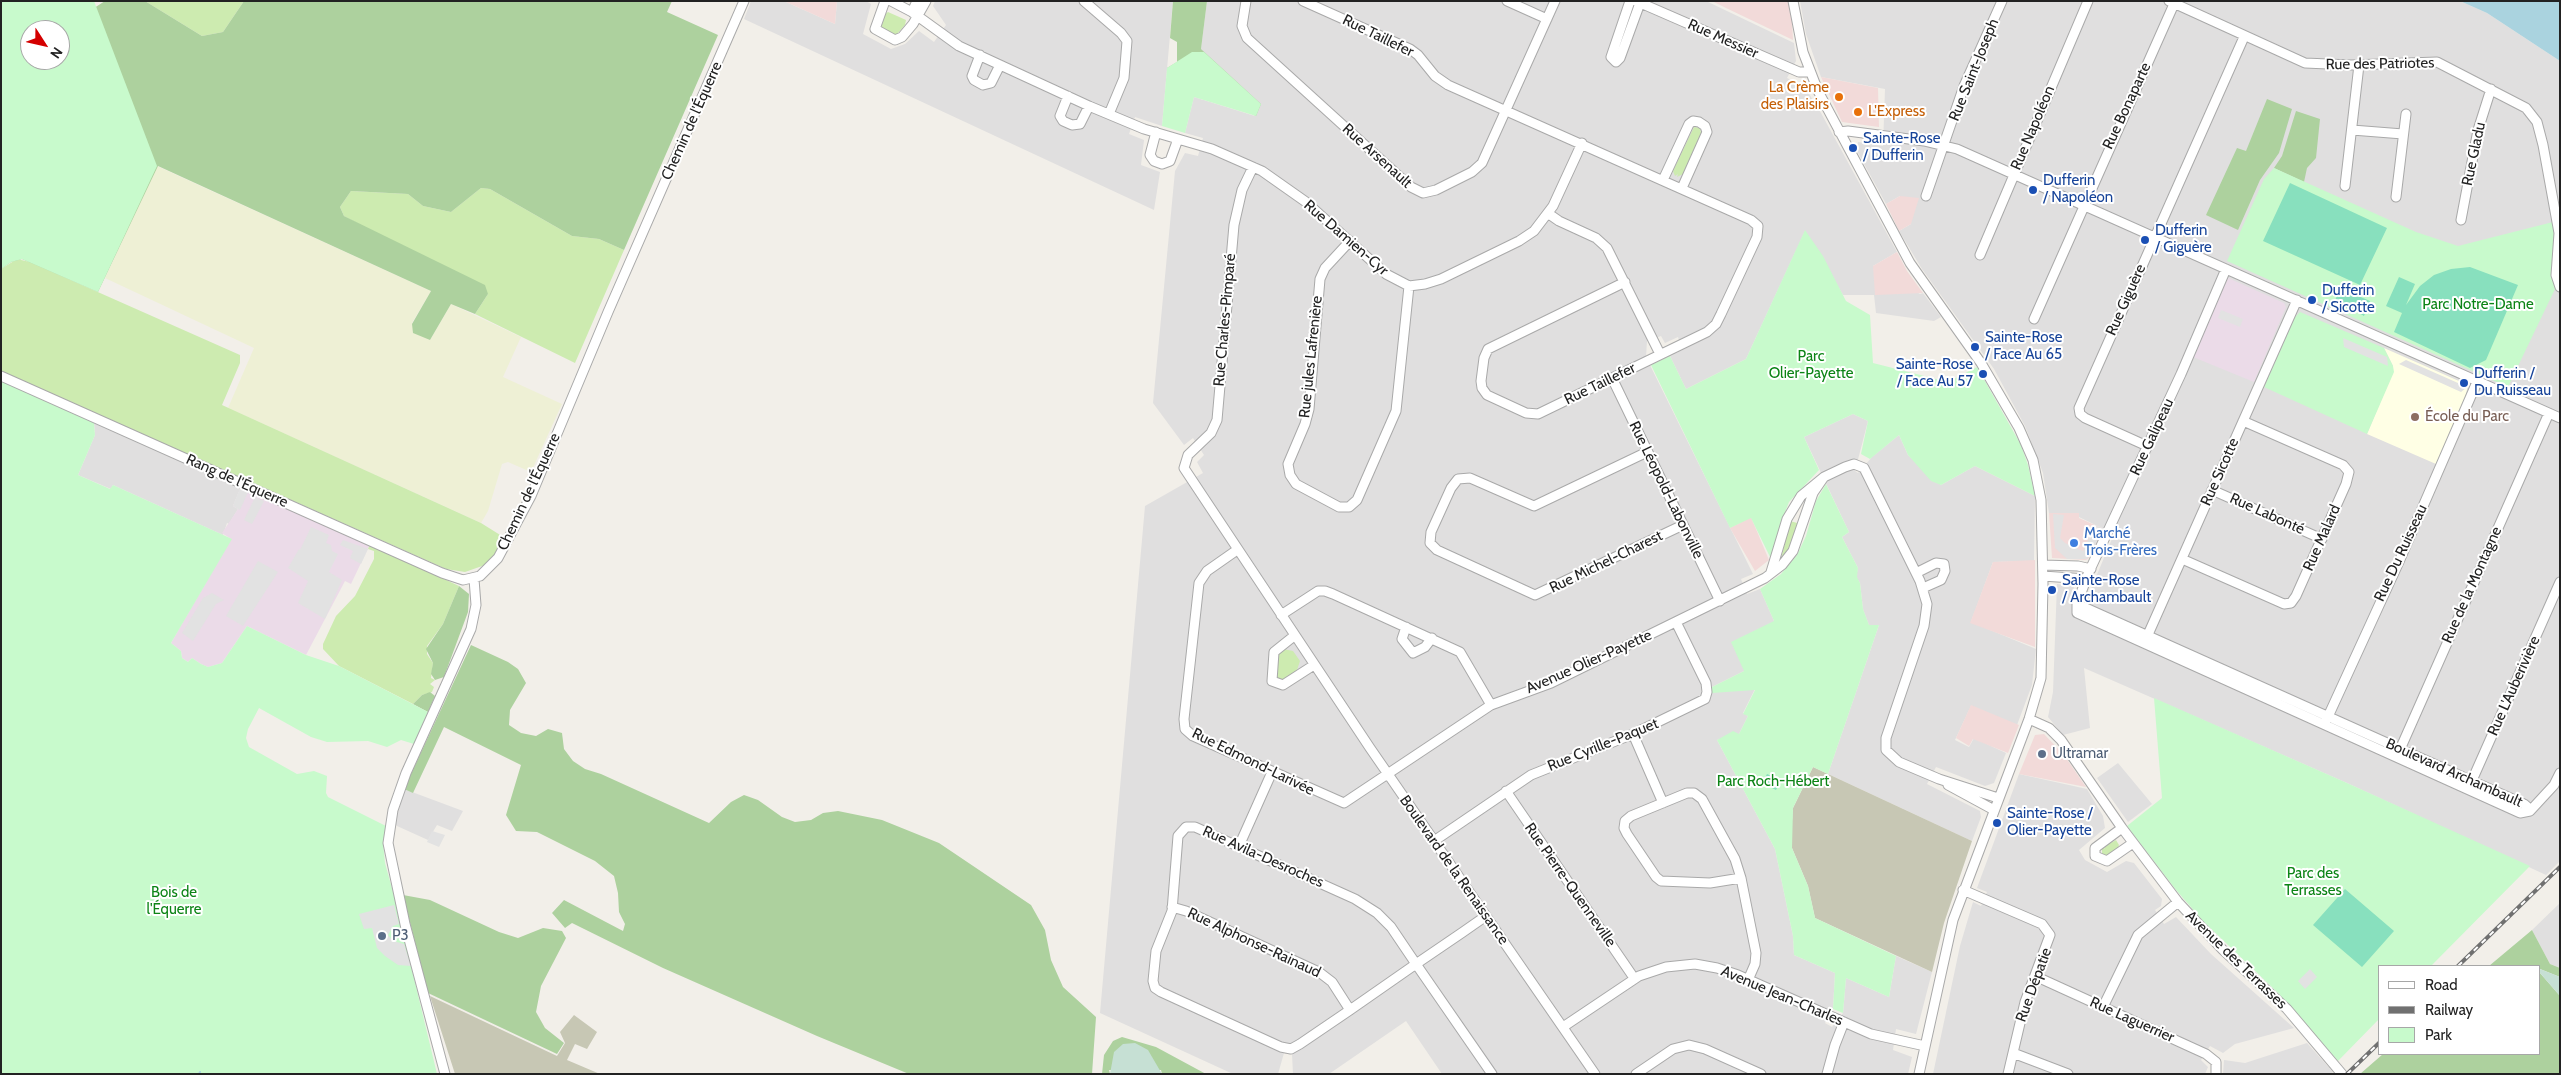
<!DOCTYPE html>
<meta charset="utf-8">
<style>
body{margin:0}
#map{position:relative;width:2561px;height:1075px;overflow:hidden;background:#f2efe9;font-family:Cabin,sans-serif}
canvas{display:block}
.frame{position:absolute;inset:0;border:2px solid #222;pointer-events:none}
.legend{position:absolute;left:2378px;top:965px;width:162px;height:90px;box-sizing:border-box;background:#fff;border:1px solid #a7a7a7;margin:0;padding:6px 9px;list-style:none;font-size:15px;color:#222}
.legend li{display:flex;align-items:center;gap:10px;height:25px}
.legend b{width:25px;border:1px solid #a7a7a7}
.north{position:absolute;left:20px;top:20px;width:50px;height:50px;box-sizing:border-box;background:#fff;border:1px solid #a7a7a7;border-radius:50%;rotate:125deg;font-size:14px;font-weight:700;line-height:20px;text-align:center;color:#222}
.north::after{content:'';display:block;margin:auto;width:18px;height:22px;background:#d40000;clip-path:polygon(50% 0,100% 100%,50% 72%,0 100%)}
</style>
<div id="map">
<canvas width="2561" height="1075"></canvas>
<div class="frame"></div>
<ul class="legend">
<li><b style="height:6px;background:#fff"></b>Road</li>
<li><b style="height:6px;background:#707070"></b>Railway</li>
<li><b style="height:14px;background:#c8facc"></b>Park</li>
</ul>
<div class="north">N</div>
</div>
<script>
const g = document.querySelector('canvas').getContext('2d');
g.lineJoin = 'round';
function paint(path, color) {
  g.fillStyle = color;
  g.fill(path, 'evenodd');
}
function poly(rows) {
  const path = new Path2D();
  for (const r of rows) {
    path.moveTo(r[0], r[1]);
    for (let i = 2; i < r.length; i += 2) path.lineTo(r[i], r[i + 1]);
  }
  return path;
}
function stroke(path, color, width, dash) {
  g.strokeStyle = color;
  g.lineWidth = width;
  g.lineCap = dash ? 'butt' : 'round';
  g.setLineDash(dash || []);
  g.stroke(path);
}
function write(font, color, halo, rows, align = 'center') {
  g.font = font + ' Cabin,sans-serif';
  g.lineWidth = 4;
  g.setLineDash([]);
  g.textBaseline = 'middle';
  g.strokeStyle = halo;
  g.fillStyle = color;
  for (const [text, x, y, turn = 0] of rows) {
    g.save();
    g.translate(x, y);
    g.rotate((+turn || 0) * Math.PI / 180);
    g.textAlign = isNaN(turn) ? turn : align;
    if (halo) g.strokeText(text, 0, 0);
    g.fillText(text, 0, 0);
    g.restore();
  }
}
const residential = poly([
 [751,1,784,1,835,24,837,1,866,1,871,4,863,34,891,49,905,44,919,31,934,42,946,25,933,6,935,1,1173,1,1162,126,1135,117,1129,134,1144,140,1141,165,1160,172,1154,210,744,19],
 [1207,1,1706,1,1794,43,1796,61,1787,78,1804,86,1821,113,1897,252,1873,266,1920,294,1923,293,1941,317,1934,321,1876,313,1874,295,1843,295,1805,231,1746,359,1686,389,1670,356,1682,350,1678,337,1665,343,1661,336,1647,341,1646,357,1753,574,1741,579,1747,594,1760,589,1774,621,1744,671,1712,687,1702,689,1701,692,1755,689,1743,713,1748,716,1739,734,1717,740,1775,849,1793,936,1794,955,1835,973,1833,1009,1825,1023,1832,1027,1843,1013,1846,978,1889,997,1896,956,1932,972,1916,1034,1896,1029,1893,1050,1912,1057,1908,1074,1442,1074,1406,1021,1329,1074,1293,1074,1292,1054,1284,1053,1278,1074,1233,1074,1100,1013,1145,506,1203,473,1197,462,1204,455,1193,438,1184,445,1153,403,1175,171,1185,153,1198,156,1203,138,1185,133,1194,97,1255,116,1201,49],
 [1800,1,2460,1,2487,13,2560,61,2560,861,2546,875,2347,783,2084,668,2090,728,2063,735,2048,717,2053,692,2057,584,2074,586,2073,593,2088,596,2114,534,2079,517,2079,513,2049,513,2043,473,2025,426,1994,369,1922,269,1899,231,1911,224,1900,196,1886,204,1857,151,1858,142,1883,146,1885,89,1821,77,1806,34],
 [1853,414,1868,421,1855,471,1858,473,1872,457,1899,435,1908,455,1941,485,1975,466,2035,496,2034,561,1993,562,1971,622,2036,649,2032,685,2017,725,1971,706,1955,740,1969,747,1974,738,2006,753,1994,783,1985,786,1936,767,1927,784,1980,811,1981,817,1972,841,1828,774,1879,625,1869,625,1863,609,1860,583,1856,577,1858,568,1842,537,1849,532,1804,437],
 [94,423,241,487,233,506,238,509,229,524,227,523,223,535,113,485,111,489,78,475,95,435],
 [2118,763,2152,804,2128,822,2097,778],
 [2019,774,2087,789,2103,816,2105,828,2079,850,2085,860,2107,872,2126,861,2134,863,2162,899,2161,906,2155,910,2164,924,2176,917,2211,954,2294,1028,2235,1044,2223,1053,2210,1046,2201,1060,2208,1067,2205,1074,1933,1074,1960,946,1973,902,1981,906,1987,892,1977,888],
 [404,789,463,811,452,831,437,825,428,840,397,826,395,824],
 [2560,903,2560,968,2550,964,2532,930],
 [2307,1043,2333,1072,2331,1074,2223,1074,2224,1060,2245,1063]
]);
const commercial = poly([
 [784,1,837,1,835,24],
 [1712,1,1791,1,1793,40,1726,8],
 [1821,77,1878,88,1879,127,1842,122],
 [1900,196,1919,198,1911,224,1899,231,1886,204],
 [1897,252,1907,271,1923,293,1875,295,1873,266],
 [2049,513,2079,513,2079,518,2104,529,2089,558,2086,560,2052,558],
 [1751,517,1769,560,1755,571,1730,528],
 [2035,560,2035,647,1970,623,1993,562],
 [1971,705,2019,725,2008,753,1973,739,1969,746,1956,738],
 [2044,734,2064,755,2086,787,2019,774,2035,735]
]);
const industrial = poly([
 [2228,278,2284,303,2286,307,2254,382,2193,357],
 [241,487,370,544,351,584,345,581,306,655,247,626,222,663,208,667,201,664,192,658,188,662,182,658,181,651,171,643,231,539,222,533,238,509,233,506]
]);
const education = poly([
 [2384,348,2468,385,2465,398,2436,464,2367,434,2393,372,2393,366]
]);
const construction = poly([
 [1813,767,1972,841,1944,923,1932,972,1815,918,1808,886,1792,848,1791,835,1793,808],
 [430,996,557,1056,565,1043,560,1032,574,1015,597,1032,587,1049,575,1044,567,1060,600,1074,455,1074]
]);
const farmland = poly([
 [157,166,431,291,412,323,430,340,451,304,521,337,503,377,562,404,531,472,508,462,502,464,488,511,481,523,228,408,254,348,105,278]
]);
const grass = poly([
 [145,1,244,1,223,32,202,36],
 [888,12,906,20,905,25,897,34,893,34,881,28,885,14],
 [1694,127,1700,128,1701,133,1683,174,1677,177,1678,174,1675,176,1673,171],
 [481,188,490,189,572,236,599,239,624,250,575,363,475,314,488,294,344,216,340,207,351,191,408,194,423,206,451,212],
 [17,259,30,262,240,355,240,363,222,405,481,523,505,538,493,559,485,565,465,572,446,569,1,371,1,269],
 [1790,521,1801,524,1791,549,1780,563],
 [370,544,459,586,443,624,427,646,427,654,433,663,431,678,435,680,430,684,434,687,432,692,422,695,413,704,339,666,323,649,323,644,336,616,355,596,374,559,374,551,368,549],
 [1283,649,1293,651,1300,661,1297,670,1282,680,1276,677,1278,655],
 [2116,840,2119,845,2118,848,2106,856,2102,855,2102,848,2104,847,2105,849,2105,846]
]);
const forest = poly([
 [105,1,145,1,202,36,223,32,244,1,672,1,667,12,718,35,624,250,599,239,572,236,490,189,481,188,451,212,423,206,408,194,351,191,340,207,344,216,485,285,488,294,475,314,451,304,430,340,413,333,412,324,431,291,158,166,98,292,22,259,11,262,1,269,30,60,60,60,60,30],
 [1173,1,1207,1,1201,49,1261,104,1256,116,1167,68,1177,62,1177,42,1170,38],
 [2267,99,2292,109,2279,153,2260,180,2238,230,2206,215,2237,148,2246,151],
 [2296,111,2320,119,2316,158,2307,168,2304,182,2274,168,2282,156],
 [459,586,469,594,468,612,444,677,435,680,431,674,433,663,426,649,443,624],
 [471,645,508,662,518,669,526,683,510,710,509,725,521,733,536,736,548,729,562,733,564,749,573,761,585,769,601,774,709,823,731,802,744,795,758,800,782,817,795,822,811,820,823,813,838,811,882,820,939,843,1031,905,1045,930,1051,960,1063,987,1096,1017,1092,1074,909,1074,817,1036,663,968,572,923,565,928,552,913,564,900,623,931,625,924,619,912,618,893,614,876,595,861,537,832,516,831,506,815,521,765,444,727,413,793,404,789],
 [430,692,435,696,428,712,413,704,422,695],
 [403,895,430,900,499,932,518,938,543,928,562,931,566,938,541,986,536,1012,545,1028,564,1043,557,1054,428,993],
 [2532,930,2550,964,2560,968,2560,977,2540,969,2540,966,2489,966],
 [2540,973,2560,996,2560,1074,2360,1074,2383,1054,2540,1054],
 [1122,1037,1156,1047,1206,1074,1162,1074,1161,1070,1109,1070,1110,1074,1102,1074,1104,1055,1113,1041]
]);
const wetland = poly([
 [2540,969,2560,977,2560,996,2540,973],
 [1135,1043,1148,1050,1162,1074,1110,1074,1114,1052,1123,1044]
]);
const park = poly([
 [1,1,94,1,157,166,98,292,22,259,11,262,1,269],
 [30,30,60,30,60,60,30,60],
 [1192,52,1204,52,1261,104,1256,116,1194,97,1185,133,1162,126,1167,68],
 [2274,168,2416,232,2458,246,2553,222,2555,234,2552,274,2555,289,2508,387,2227,261,2264,179],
 [1805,230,1823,256,1846,301,1870,315,1873,363,1948,382,1977,367,2021,445,2028,465,2035,496,1975,466,1941,485,1931,481,1908,455,1899,435,1870,459,1861,454,1868,421,1853,414,1804,437,1819,470,1789,502,1782,520,1771,559,1751,518,1730,528,1651,365,1670,356,1686,389,1746,359],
 [2300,312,2384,348,2393,366,2394,372,2367,434,2264,387,2295,317],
 [1,381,94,423,95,435,78,475,110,489,113,485,232,539,171,643,181,651,182,658,188,662,192,658,201,664,208,667,222,663,247,626,306,655,339,666,428,712,414,744,401,740,387,747,368,741,327,742,311,737,259,708,248,729,246,738,249,747,297,774,314,771,327,776,326,793,328,797,386,826,383,843,385,863,395,899,437,1074,1,1074],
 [1826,484,1849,532,1842,537,1858,568,1857,577,1860,583,1863,609,1869,625,1879,625,1828,774,1813,767,1793,808,1792,848,1808,886,1815,918,1896,956,1889,997,1846,978,1843,1013,1833,1009,1835,973,1794,955,1793,936,1775,849,1717,740,1733,731,1739,734,1748,716,1743,714,1755,690,1712,693,1712,687,1744,671,1731,642,1774,621,1760,589,1781,574,1797,555,1806,536,1816,501],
 [2154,698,2347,783,2530,866,2431,966,2380,966,2380,1018,2338,1061,2278,993,2203,921,2176,890,2127,826,2162,798]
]);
const pitch = poly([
 [2290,183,2387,228,2360,285,2263,241],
 [2470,267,2518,285,2486,360,2470,368,2394,332,2402,313,2386,306,2399,277,2415,284,2406,305,2420,286,2434,275,2451,269],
 [2340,288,2370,301,2364,316,2349,307,2345,308,2334,303],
 [1767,774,1781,780,1776,790,1762,783],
 [2345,889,2394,931,2362,967,2313,925]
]);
const parking = poly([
 [2221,310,2243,319,2240,327,2218,318],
 [2343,338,2387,357,2388,366,2344,347],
 [2406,360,2467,387,2461,392,2399,364],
 [240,488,248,492,240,510,233,506],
 [255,497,264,501,252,524,244,520],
 [2053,514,2064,515,2060,538,2065,543,2083,551,2095,525,2104,529,2087,559,2067,559,2055,548],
 [311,527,329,535,326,543,331,545,332,551,338,554,329,572,342,580,325,619,298,603,308,581,288,568,299,549,300,550],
 [343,540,368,549,361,564,350,558,353,551,340,545],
 [258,561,278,572,243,626,226,616],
 [212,593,224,600,216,604,193,641,182,633,203,598],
 [432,831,445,835,439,847,427,842],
 [394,905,399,924,393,926,388,935,393,941,404,944,411,966,398,965,385,956,377,948,372,928,364,929,359,914],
 [2310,969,2317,977,2305,989,2298,981]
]);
const water = poly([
 [2460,1,2560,1,2560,61,2487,13]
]);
const stream = poly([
 [199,1074,200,1072]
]);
const minor = poly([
 [885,1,875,29,895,40,902,37,913,24,926,1],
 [891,1,912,12,959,46,1089,106,1144,129,1212,149,1262,171,1306,202,1386,274,1409,286,1425,284,1441,279,1519,241,1534,231,1553,206,1582,143],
 [1084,1,1121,33,1127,41,1124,78,1109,114],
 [1246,1,1242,26,1247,38,1411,187,1423,193,1436,190,1472,172,1482,163,1555,1],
 [1303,1,1410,49,1418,55,1435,76,1448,85,1751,220,1758,226,1757,237,1721,314,1716,324,1707,332,1538,414,1526,413,1487,395,1482,388,1481,381,1484,358,1488,349,1625,282],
 [1507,1,1547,19],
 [1630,1,1611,57,1616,62,1620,58,1640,3],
 [1636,1,1799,72,1810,72],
 [1793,1,1803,52,1818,91,1910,263,1981,363,2019,428,2033,460,2041,500,2043,584,2041,678,2029,719,1953,920,1919,1074],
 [2169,1,2305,63,2351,65,2437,62,2526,108,2537,122,2543,145,2559,233,2556,275,2560,287],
 [912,12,917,1],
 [980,55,972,76,974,80,983,85,991,83,1000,65],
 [1068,96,1060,116,1063,121,1072,125,1080,124,1089,106],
 [2352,130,2403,134],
 [1156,132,1150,155,1154,161,1162,164,1170,161,1178,139],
 [1839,132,1848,131,1924,141,1957,149,2560,418],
 [1253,167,1242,190,1234,225,1217,420,1211,433,1188,455,1184,468,1370,748,1595,1074],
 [1663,180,1689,124,1693,121,1699,122,1705,126,1707,132,1682,188],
 [2345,186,2359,65],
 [1926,196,1964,86,2002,1],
 [2396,197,2406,114],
 [1549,214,1559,221,1596,238,1607,248,1660,354],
 [2461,220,2478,130,2491,89],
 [1350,241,1325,268,1320,279,1309,409,1305,424,1288,464,1290,475,1296,484,1339,507,1349,507,1357,500,1396,411,1409,286],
 [1980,255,2088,1],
 [2226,269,2181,374,2088,574,2077,604,2077,613,2520,813,2530,811,2554,785,2560,773],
 [2034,319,2174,4],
 [1,376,442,573,463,580,480,576,498,558,531,496,608,312,744,1],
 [1612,378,1720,601],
 [2147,446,2085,418,2080,414,2079,408,2244,37],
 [1647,452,1534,506,1470,478,1458,479,1451,488,1431,532,1430,543,1437,550,1535,595,1683,525],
 [2212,490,2322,539],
 [1237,550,1207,571,1199,583,1184,719,1185,729,1193,736,1344,803,1491,705,1551,683,1765,578,1782,565,1793,551,1813,493,1824,477],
 [2182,559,2284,604,2291,603,2296,596,2346,484,2349,472,2343,465,2243,421],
 [2043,565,2078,566,2091,569],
 [1771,572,1787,519,1801,496,1824,477,1845,467,1854,464,1864,468,1920,581,1927,604,1924,626,1886,738,1886,750,1899,762,1939,779,1998,798],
 [1916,573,1936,563,1944,564,1945,571,1941,580,1923,588],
 [2043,576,2086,579],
 [2077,604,2472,781,2524,804,2531,810],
 [1281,615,1318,591,1325,591,1333,594,1460,652,1491,705],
 [1406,627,1402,639,1413,653,1425,647,1432,638],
 [1294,636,1274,652,1272,681,1283,685,1314,665],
 [2146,639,2297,300],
 [2029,719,2049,728,2061,740,2122,828,2178,902,2223,950,2287,1009,2342,1074],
 [2326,721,2398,564,2477,382],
 [1633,734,1663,803],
 [2398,754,2549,413],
 [1948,785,1994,810],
 [2470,785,2560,582],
 [1506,791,1634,978],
 [2122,828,2095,848,2095,856,2107,861,2133,843],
 [1434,841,1531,775,1633,734,1705,699,1707,692,1706,683,1676,622],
 [1239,846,1272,772],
 [1741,878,1710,883,1661,881,1656,877,1627,834,1624,828,1625,821,1631,816,1687,793,1694,793,1702,799,1735,859,1741,878,1756,953,1755,964,1748,980],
 [1963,890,2042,924,2050,935,2025,1002,2008,1074],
 [1172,907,1186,911,1319,972,1332,982,1350,1010],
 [1486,916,1473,925,1463,932,1416,964,1350,1010,1300,1044,1291,1049,1281,1047,1161,992,1155,988,1153,981,1156,951,1172,911,1178,836,1186,827,1195,827,1355,899,1377,913,1391,927,1416,964,1492,1074],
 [2035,976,2206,1054,2216,1062,2216,1074],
 [2103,1007,2138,935,2178,902],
 [1563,1027,1639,976,1666,967,1695,964,1717,968,1738,975,1871,1034,1925,1046],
 [2013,1053,2068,1074],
 [445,1074,405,924,388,843,393,810,406,773,471,629,476,605,474,579],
 [1636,1074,1673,1049,1689,1045,1705,1049,1761,1074],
 [1827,1074,1835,1045,1844,1022]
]);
const rail = poly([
 [2458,966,2560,867],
 [2347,1074,2380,1042]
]);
const markers = [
 [1839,97,5,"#e8710a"],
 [1858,112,5,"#e8710a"],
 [1853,148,5,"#1a4fb4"],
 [2033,190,5,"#1a4fb4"],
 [2145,240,5,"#1a4fb4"],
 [2312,300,5,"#1a4fb4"],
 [1975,347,5,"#1a4fb4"],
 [1983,374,5,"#1a4fb4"],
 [2464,383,5,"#1a4fb4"],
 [2415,417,5,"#8d6e63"],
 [2074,543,5,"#3f7fe0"],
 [2052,590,5,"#1a4fb4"],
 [2042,754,5,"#5c6f8a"],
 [1997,823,5,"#1a4fb4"],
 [382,936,5,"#5c6f8a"]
];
const streetNames = [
 ["Rue Taillefer",1378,36,26],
 ["Rue Messier",1723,39,24],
 ["Rue des Patriotes",2380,64,-1],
 ["Rue Saint-Joseph",1974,70,-68],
 ["Rue Bonaparte",2127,106,-65],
 ["Chemin de l'Équerre",692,121,-66],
 ["Rue Napoléon",2033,128,-67],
 ["Rue Gladu",2474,154,-78],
 ["Rue Arsenault",1377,156,42],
 ["Rue Damien-Cyr",1346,238,41],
 ["Rue Giguère",2126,300,-66],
 ["Rue Charles-Pimparé",1225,320,-85],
 ["Rue jules Lafrenière",1311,357,-84],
 ["Rue Taillefer",1600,384,-26],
 ["Rue Galipeau",2152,437,-65],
 ["Rue Sicotte",2220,472,-66],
 ["Rang de l'Équerre",237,481,24],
 ["Rue Léopold-Labonville",1666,490,64],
 ["Chemin de l'Équerre",529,492,-65],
 ["Rue Labonté",2267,514,24],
 ["Rue Malard",2322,538,-66],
 ["Rue Du Ruisseau",2401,553,-65],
 ["Rue Michel-Charest",1606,562,-26],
 ["Rue de la Montagne",2472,585,-66],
 ["Avenue Olier-Payette",1589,662,-24],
 ["Rue L'Auberivière",2514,686,-66],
 ["Rue Cyrille-Paquet",1603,745,-22],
 ["Rue Edmond-Larivée",1253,762,26],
 ["Boulevard Archambault",2454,773,24],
 ["Rue Avila-Desroches",1263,857,24],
 ["Boulevard de la Renaissance",1454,870,55],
 ["Rue Pierre-Quenneville",1570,885,55],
 ["Rue Alphonse-Rainaud",1254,943,25],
 ["Avenue des Terrasses",2236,960,44],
 ["Rue Dépatie",2034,985,-70],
 ["Avenue Jean-Charles",1782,996,23],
 ["Rue Laguerrier",2132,1020,24]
];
const foodNames = [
 ["La Crème",1829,88],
 ["des Plaisirs",1829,105],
 ["L'Express",1868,112,"left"]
];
const transitNames = [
 ["Sainte-Rose",1863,139],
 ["/ Dufferin",1863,156],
 ["Dufferin",2043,181],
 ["/ Napoléon",2043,198],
 ["Dufferin",2155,231],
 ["/ Giguère",2155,248],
 ["Dufferin",2322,291],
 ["/ Sicotte",2322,308],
 ["Sainte-Rose",1985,338],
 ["/ Face Au 65",1985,355],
 ["Sainte-Rose",1973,365,"right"],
 ["/ Face Au 57",1973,382,"right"],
 ["Dufferin /",2474,374],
 ["Du Ruisseau",2474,391],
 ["Sainte-Rose",2062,581],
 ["/ Archambault",2062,598],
 ["Sainte-Rose /",2007,814],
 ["Olier-Payette",2007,831]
];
const parkNames = [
 ["Parc Notre-Dame",2478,305],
 ["Parc",1811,357],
 ["Olier-Payette",1811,374],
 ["Parc Roch-Hébert",1773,782],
 ["Parc des",2313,874],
 ["Terrasses",2313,891],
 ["Bois de",174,893],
 ["l'Équerre",174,910]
];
const educationNames = [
 ["École du Parc",2425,417]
];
const shopNames = [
 ["Marché",2084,534],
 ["Trois-Frères",2084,551]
];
const serviceNames = [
 ["Ultramar",2052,754],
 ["P3",392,936]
];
paint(residential, '#e0dfdf');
paint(commercial, '#f2dad9');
paint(industrial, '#ebdbe8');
paint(education, '#ffffe5');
paint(construction, '#c7c7b4');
paint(farmland, '#eef0d5');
paint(grass, '#cdebb0');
paint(forest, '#add19e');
paint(wetland, '#c6e0d4');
paint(park, '#c8facc');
paint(pitch, '#88e0be');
paint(parking, '#e2e2e2');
paint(water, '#aad3df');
stroke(stream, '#aad3df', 2);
stroke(minor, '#a9a9a9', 11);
stroke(minor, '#fff', 9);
stroke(rail, '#707070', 4);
stroke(rail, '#fff', 2, [5.5]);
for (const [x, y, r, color] of markers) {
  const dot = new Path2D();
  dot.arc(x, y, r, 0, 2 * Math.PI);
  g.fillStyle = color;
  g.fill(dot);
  stroke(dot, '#fff', 2);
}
write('15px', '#222', '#fff', streetNames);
write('15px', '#c56008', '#fff', foodNames, 'right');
write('15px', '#164399', '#fff', transitNames, 'left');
write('15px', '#0c8416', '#fff', parkNames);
write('15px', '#785e54', '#fff', educationNames, 'left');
write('15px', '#366cbe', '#fff', shopNames, 'left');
write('15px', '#4e5e75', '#fff', serviceNames, 'left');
</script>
